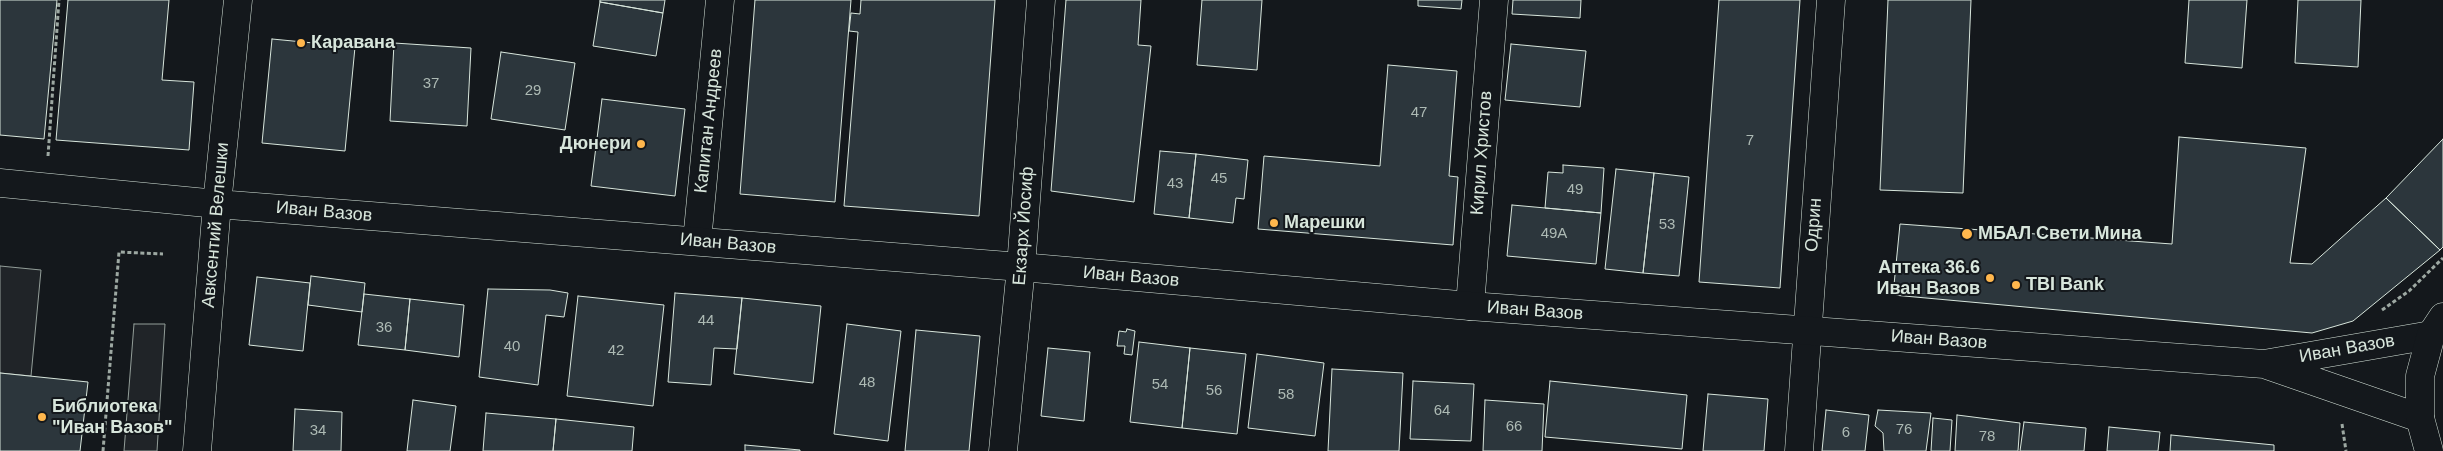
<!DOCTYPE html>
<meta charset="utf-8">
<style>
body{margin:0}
canvas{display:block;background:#14181c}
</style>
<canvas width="2443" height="451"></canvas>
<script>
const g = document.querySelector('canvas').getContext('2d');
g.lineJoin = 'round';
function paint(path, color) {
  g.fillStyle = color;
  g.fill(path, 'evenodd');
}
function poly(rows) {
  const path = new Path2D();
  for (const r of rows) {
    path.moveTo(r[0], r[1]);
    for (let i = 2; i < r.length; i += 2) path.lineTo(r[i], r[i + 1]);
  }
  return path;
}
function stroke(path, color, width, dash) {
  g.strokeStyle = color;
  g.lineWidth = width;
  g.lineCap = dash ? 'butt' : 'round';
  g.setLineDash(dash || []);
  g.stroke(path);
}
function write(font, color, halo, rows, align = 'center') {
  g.font = font + ' Helvetica,sans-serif';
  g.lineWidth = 4;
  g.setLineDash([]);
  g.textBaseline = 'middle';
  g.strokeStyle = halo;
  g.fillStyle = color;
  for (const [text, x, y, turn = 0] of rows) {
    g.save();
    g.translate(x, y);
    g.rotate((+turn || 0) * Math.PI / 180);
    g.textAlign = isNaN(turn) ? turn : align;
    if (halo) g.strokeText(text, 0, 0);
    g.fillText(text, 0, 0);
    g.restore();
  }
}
const green = poly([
 [0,266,41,270,31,376,0,373,0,266],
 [134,324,165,324,157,451,124,451,134,324]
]);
const building = poly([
 [0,0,57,0,44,139,0,135,0,0],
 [68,0,169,0,162,80,194,82,189,150,56,140,68,0],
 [600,0,665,0,663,13,600,2,600,0],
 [755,0,851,0,835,202,740,194,755,0],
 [861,0,995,0,979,216,844,206,858,32,849,31,851,13,860,14,861,0],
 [1066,0,1141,0,1138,45,1151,46,1134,202,1051,191,1066,0],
 [1202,0,1262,0,1257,70,1197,65,1202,0],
 [1418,0,1462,0,1461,9,1418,6,1418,0],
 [1513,0,1581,0,1580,18,1512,14,1513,0],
 [1719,0,1800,0,1780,288,1699,282,1719,0],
 [1888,0,1971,0,1963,193,1880,190,1888,0],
 [2189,0,2247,0,2242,68,2185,63,2189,0],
 [2298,0,2361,0,2358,67,2295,63,2298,0],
 [600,2,663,13,656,56,593,46,600,2],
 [272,39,355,47,345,151,262,143,272,39],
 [394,43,471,48,467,126,390,121,394,43],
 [1511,44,1586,51,1580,107,1505,100,1511,44],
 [501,52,575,63,565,130,491,119,501,52],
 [1388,65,1457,71,1449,176,1458,177,1453,245,1258,229,1264,156,1380,166,1388,65],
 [602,99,685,109,675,196,591,186,602,99],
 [2179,137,2306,148,2290,263,2312,264,2386,198,2440,250,2353,321,2312,333,1893,295,1900,224,2172,244,2179,137],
 [2443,139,2443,247,2440,250,2386,198,2443,139],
 [1160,151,1196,154,1189,218,1154,214,1160,151],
 [1196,154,1248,160,1244,199,1236,198,1233,223,1189,218,1196,154],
 [1563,165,1604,168,1601,213,1545,208,1548,172,1563,173,1563,165],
 [1616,169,1654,173,1643,273,1605,269,1616,169],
 [1654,173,1689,177,1679,276,1643,273,1654,173],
 [1512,205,1601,213,1596,264,1507,256,1512,205],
 [311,276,365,283,362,312,308,305,311,276],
 [257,277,310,283,303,351,249,345,257,277],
 [488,289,550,290,568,293,564,317,546,315,538,385,479,377,488,289],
 [675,293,742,298,737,349,714,348,711,385,668,382,675,293],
 [364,294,410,299,405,350,358,345,364,294],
 [578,296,664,305,653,406,567,396,578,296],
 [742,298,821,306,813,383,734,374,742,298],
 [410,299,464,305,459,357,405,350,410,299],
 [847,324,901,331,888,441,834,434,847,324],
 [1127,329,1135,331,1132,355,1124,354,1125,346,1117,346,1119,331,1126,332,1127,329],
 [916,330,980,336,969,451,905,451,916,330],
 [1139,342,1190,348,1182,428,1130,422,1139,342],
 [1048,348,1090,352,1084,421,1041,416,1048,348],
 [1190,348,1246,354,1237,434,1182,428,1190,348],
 [1257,354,1324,363,1315,436,1248,428,1257,354],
 [1332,369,1403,373,1399,451,1328,451,1332,369],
 [0,373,88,382,80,451,0,451,0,373],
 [1413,381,1474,384,1471,441,1410,439,1413,381],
 [1550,381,1687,395,1682,449,1545,437,1550,381],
 [1708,394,1768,399,1764,451,1703,451,1708,394],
 [413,400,456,406,450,451,407,451,413,400],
 [1485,400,1544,404,1542,451,1483,451,1485,400],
 [295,409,342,412,341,451,293,451,295,409],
 [1826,410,1869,415,1865,451,1822,451,1826,410],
 [1878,410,1931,413,1926,451,1884,451,1883,433,1875,426,1878,410],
 [486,413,556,419,553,451,483,451,486,413],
 [1957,415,2020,423,2018,451,1955,451,1957,415],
 [1933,418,1952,420,1950,451,1931,451,1933,418],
 [556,419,634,427,632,451,553,451,556,419],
 [2024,422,2086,428,2084,451,2020,451,2024,422],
 [2109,427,2160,432,2158,451,2107,451,2109,427],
 [2171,435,2274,445,2274,451,2170,451,2171,435],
 [745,445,800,450,800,451,745,451,745,445]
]);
const path = poly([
 [48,156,59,0],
 [2382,310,2409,291,2443,258],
 [2342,424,2346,451],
 [103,451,119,252,163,254]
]);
const minor = poly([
 [697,241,720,0],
 [1470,306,1494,0],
 [1003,451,1021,267,1041,0],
 [1799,451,1831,0]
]);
const tertiary = poly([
 [0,183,217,204,1021,267,1470,306,2264,364,2431,335],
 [2267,365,2420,418],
 [197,451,217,204,238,0]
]);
const secondary = poly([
 [2429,451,2420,418,2420,376,2431,335,2443,317]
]);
const markers = [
 [301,43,5,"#ffb74d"],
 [641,144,5,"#ffb74d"],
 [1274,223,5,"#ffb74d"],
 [1967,234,6,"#ffb74d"],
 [1990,278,5,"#ffb74d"],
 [2016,285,5,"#ffb74d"],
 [42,417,5,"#ffb74d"]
];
const numberNames = [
 ["37",431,84],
 ["29",533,91],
 ["47",1419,113],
 ["7",1750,141],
 ["45",1219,179],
 ["43",1175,184],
 ["49",1575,190],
 ["53",1667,225],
 ["49А",1554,234],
 ["44",706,321],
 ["36",384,328],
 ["40",512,347],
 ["42",616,351],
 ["48",867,383],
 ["54",1160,385],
 ["56",1214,391],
 ["58",1286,395],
 ["64",1442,411],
 ["66",1514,427],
 ["76",1904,430],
 ["34",318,431],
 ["6",1846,433],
 ["78",1987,437]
];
const poiNames = [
 ["Каравана",311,43],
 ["Дюнери",631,144,"right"],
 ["Марешки",1284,223],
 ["МБАЛ Свети Мина",1978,234],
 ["Аптека 36.6",1980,268,"right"],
 ["Иван Вазов",1980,289,"right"],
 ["TBI Bank",2026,285],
 ["Библиотека",52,407],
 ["\"Иван Вазов\"",52,428]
];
const streetNames = [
 ["Капитан Андреев",709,121,-84],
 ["Кирил Христов",1482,153,-86],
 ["Иван Вазов",324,212,5],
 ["Авксентий Велешки",216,225,-85],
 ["Одрин",1814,225,-86],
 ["Екзарх Йосиф",1024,226,-86],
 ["Иван Вазов",728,244,5],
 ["Иван Вазов",1131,277,5],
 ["Иван Вазов",1535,311,4],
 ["Иван Вазов",1939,340,4],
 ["Иван Вазов",2347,349,-10]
];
paint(green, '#202428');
stroke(green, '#939e99', 1);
paint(building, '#2c363c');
stroke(building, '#d8e6dc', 1);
stroke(minor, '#d8e6dc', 29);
stroke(tertiary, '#d8e6dc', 29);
stroke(secondary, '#d8e6dc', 29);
stroke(path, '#9da8a2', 3, [4, 2.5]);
stroke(minor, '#14181c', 28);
stroke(tertiary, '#14181c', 28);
stroke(secondary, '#14181c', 28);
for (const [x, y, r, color] of markers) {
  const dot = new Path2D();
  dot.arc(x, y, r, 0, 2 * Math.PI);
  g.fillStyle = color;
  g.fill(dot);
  stroke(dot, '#14181c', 2);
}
write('15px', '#adbab4', null, numberNames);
write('bold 18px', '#d8e6dc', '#14181c', poiNames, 'left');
write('18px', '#d8e6dc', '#14181c', streetNames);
</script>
